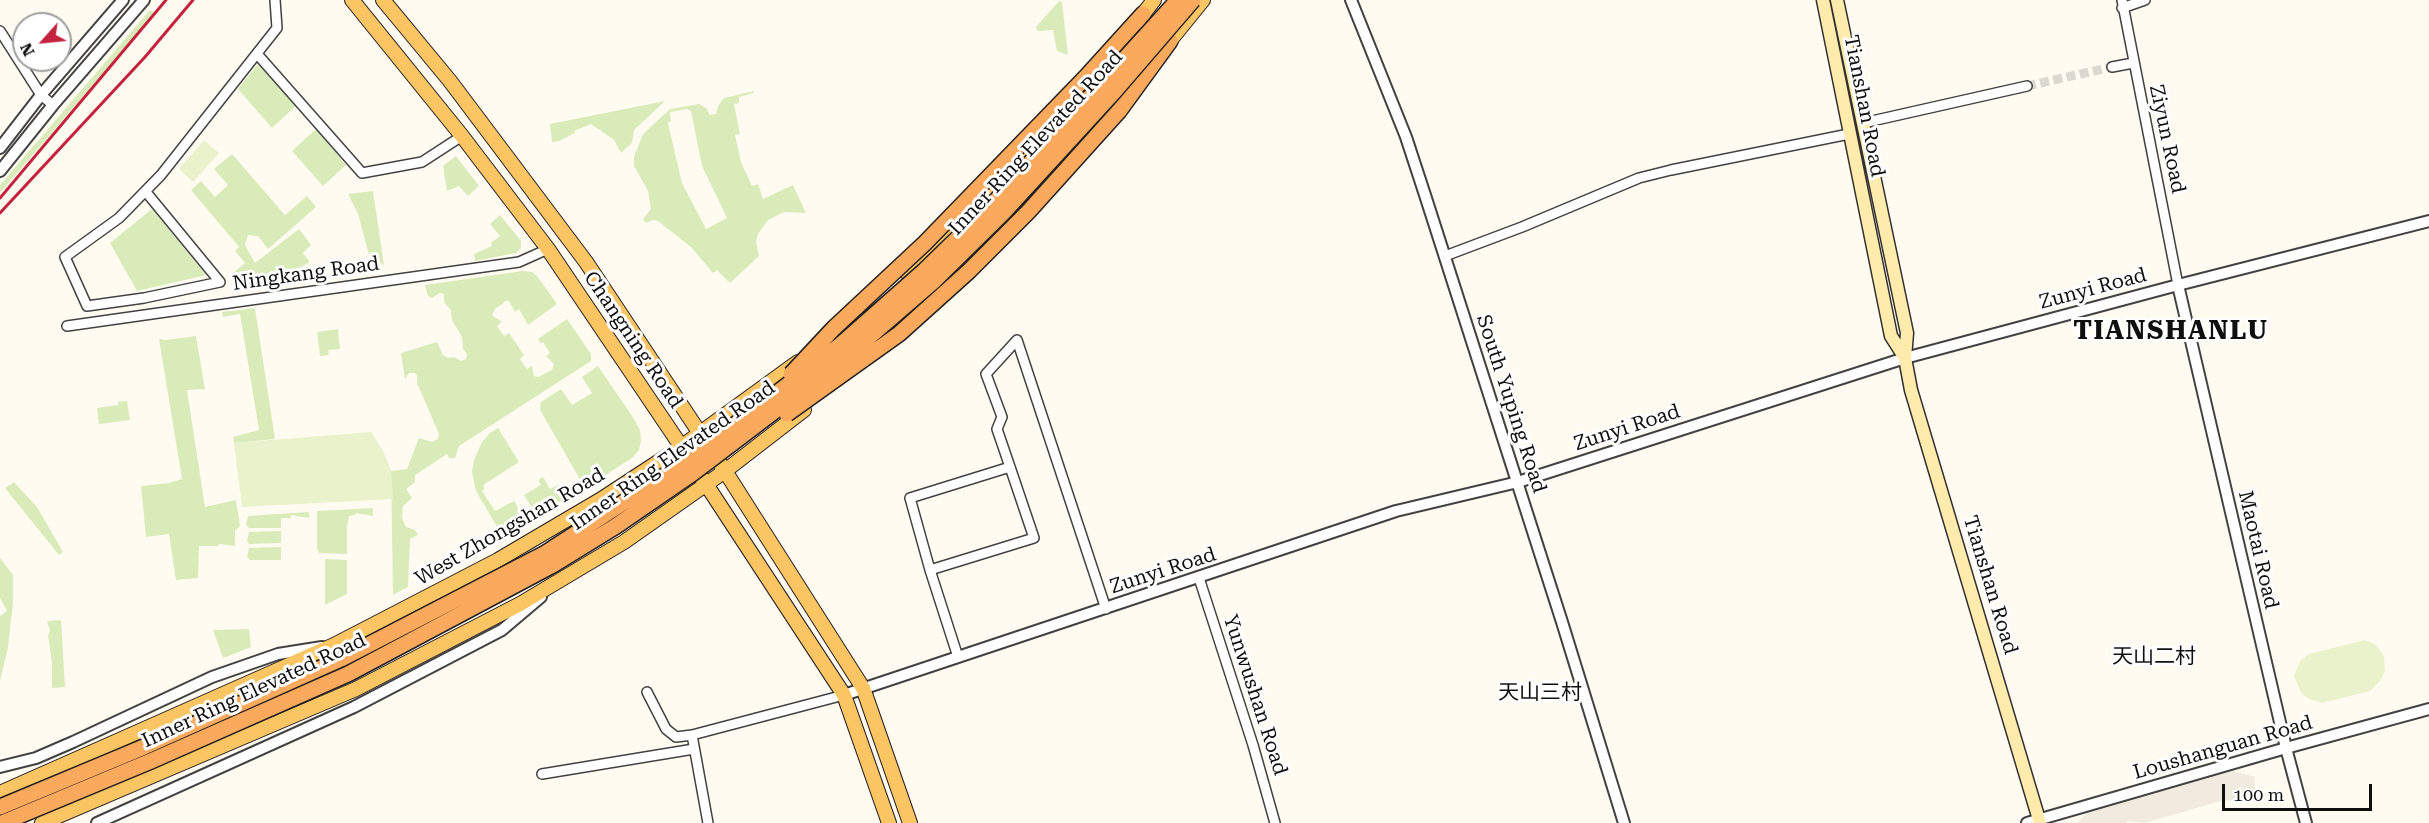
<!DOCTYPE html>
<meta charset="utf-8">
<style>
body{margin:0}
#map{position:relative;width:2429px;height:823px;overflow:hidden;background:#fffbf1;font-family:"Roboto Serif",serif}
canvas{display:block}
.north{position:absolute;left:12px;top:12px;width:60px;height:60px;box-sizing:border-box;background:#fff;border:2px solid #9f9f9f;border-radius:50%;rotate:243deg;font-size:16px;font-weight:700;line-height:24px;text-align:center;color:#0f0f0f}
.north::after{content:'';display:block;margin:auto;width:21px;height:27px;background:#c4223d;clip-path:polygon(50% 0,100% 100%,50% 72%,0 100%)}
.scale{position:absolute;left:2222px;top:784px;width:150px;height:27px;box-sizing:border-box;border:3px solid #0f0f0f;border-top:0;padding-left:8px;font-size:18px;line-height:21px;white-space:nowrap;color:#0f0f0f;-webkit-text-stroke:4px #fff;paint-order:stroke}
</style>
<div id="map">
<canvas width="2429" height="823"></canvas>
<div class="north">N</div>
<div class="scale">100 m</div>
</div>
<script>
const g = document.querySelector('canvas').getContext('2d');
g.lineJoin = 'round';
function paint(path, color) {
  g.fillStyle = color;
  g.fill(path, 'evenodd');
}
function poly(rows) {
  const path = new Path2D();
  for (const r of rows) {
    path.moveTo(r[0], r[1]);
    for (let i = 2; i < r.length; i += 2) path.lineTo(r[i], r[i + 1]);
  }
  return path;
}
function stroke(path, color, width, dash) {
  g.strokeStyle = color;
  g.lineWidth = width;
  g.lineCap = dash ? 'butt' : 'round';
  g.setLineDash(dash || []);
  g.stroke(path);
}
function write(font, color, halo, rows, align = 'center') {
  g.font = font + ' "Roboto Serif","Noto Sans SC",serif';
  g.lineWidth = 6;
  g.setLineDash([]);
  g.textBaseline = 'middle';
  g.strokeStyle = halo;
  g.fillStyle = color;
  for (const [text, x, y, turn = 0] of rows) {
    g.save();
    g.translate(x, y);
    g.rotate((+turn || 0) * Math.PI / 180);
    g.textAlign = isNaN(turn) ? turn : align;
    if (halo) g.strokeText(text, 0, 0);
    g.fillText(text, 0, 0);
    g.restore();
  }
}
const green = poly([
 [1059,1,1062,2,1068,55,1057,51,1053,30,1037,31,1036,27],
 [150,10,154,13,0,193,0,185],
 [258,64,296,106,272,128,238,89],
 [754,91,754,93,739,97,739,103,734,104,740,134,735,135,741,162,752,186,758,184,763,199,793,185,806,213,784,212,768,220,758,234,756,242,759,256,730,283,717,270,713,273,691,247,658,221,653,220,646,223,643,219,651,209,648,191,634,166,634,157,643,134,670,109,699,104,706,108,710,115,716,114,718,106,724,98],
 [687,109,691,111,702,166,727,218,706,229,682,183,668,123,671,121,670,112],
 [665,101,634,130,632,143,621,153,614,140,591,124,574,131,575,133,559,141,552,142,550,124],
 [316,129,346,165,323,186,292,151],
 [232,154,285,215,307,196,316,207,268,249,258,236,248,235,245,245,255,263,299,229,311,245,303,253,310,262,296,270,237,282,231,275,245,263,235,251,239,247,191,190,201,181,215,197,228,185,214,169],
 [456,156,479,186,468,196,459,186,447,191,443,166],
 [373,191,384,265,369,255,358,214,348,194],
 [152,209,206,275,137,291,110,243],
 [500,215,521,241,521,248,516,253,475,261,474,254,492,246,491,243,500,236,490,224],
 [523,271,532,272,537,276,557,304,528,325,519,309,515,312,509,301,506,301,495,309,492,315,502,322,497,326,504,336,509,333,524,355,520,359,527,369,532,366,534,376,538,377,552,370,554,364,546,356,550,353,543,342,540,343,538,339,567,319,591,354,591,361,459,446,455,458,449,458,447,454,415,475,415,482,406,489,412,498,403,506,402,518,406,527,415,530,418,535,410,539,408,587,393,595,391,471,407,469,419,438,432,442,438,439,439,434,417,383,417,376,415,373,409,373,405,379,401,353,437,342,443,355,448,358,454,357,461,361,466,359,467,354,463,349,462,337,452,320,451,310,444,302,444,294,440,293,432,298,428,296,425,285],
 [255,308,275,439,234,443,233,437,259,430,240,314,223,317,222,312],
 [338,329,340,349,328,350,329,355,320,356,317,332],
 [196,336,205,389,187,390,205,507,236,500,240,526,235,531,235,546,219,544,219,546,199,546,198,578,176,580,169,534,146,537,141,486,169,483,182,479,159,339,166,340],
 [598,366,634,419,640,430,641,441,639,450,632,458,585,488,540,410,541,402,561,389,572,405,592,393,582,377],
 [127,401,130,420,99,424,97,408,118,405,118,402],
 [498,428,519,462,483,485,485,489,482,491,495,511,514,501,526,521,502,535,476,491,472,472,474,460,482,442,490,433],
 [543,477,550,489,558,485,566,498,537,516,524,495,541,485,538,480],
 [14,482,37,507,63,552,59,555,5,488],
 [373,508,373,516,356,513,355,515,349,516,347,528,347,554,319,553,317,549,317,511],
 [309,512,309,518,291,515,291,518,281,518,281,528,249,528,246,525,248,516],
 [281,531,281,543,249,544,247,541,249,532],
 [281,547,281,560,250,560,247,557,249,548],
 [0,558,13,575,13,603,8,647,0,681,0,616,7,611,0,598],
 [325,559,347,560,347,594,325,605],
 [61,620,65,687,52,688,52,662,48,636,50,630,47,621],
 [249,629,251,647,223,658,213,630]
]);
const pitch = poly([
 [204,140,219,153,193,182,179,169],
 [371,432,383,451,391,471,393,499,242,507,234,443],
 [2365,640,2376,645,2384,656,2385,671,2380,681,2370,691,2322,703,2309,699,2301,693,2294,676,2300,661,2309,654]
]);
const plaza = poly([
 [2233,771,2255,777,2254,799,2221,801,2144,823,2128,821,2125,823,2078,823,2089,810]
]);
const minorTunnel = poly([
 [2027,86,2112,67]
]);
const minor = poly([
 [2122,0,2178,285],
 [2122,8,2145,0],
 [0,31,41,95,53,105],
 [258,55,362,173,422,162,462,136],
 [2112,67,2133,63],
 [1863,123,2027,86],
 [146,192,220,282,144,298,87,306,65,257,119,218,161,175,277,28,275,0],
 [1445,256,1522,227,1639,178,1671,170,1849,134],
 [67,326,519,262,548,249],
 [930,570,910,498,1010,467,997,429,1002,417,986,374,1017,340,1106,609],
 [1199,578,1253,745,1275,823],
 [958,657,930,570,1034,538,1010,467],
 [647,692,666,729,676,737,692,735],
 [542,774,694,749],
 [708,823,692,735,844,695]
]);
const tertiary = poly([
 [1351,0,1406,137,1425,195,1562,622,1624,823],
 [0,148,41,95,123,0],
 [0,171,53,105,144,0],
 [2178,285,2286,748,2306,823],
 [844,695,1396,511,1518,482,1905,358,2178,285,2429,221],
 [0,767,36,758,73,742,212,677,278,654,322,647],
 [97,823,354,707,502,630,541,597],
 [2027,823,2286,748,2429,709]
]);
const secondary = poly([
 [1823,0,1891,336,1905,358],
 [1837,0,1907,333,1905,358,1911,390,2040,823]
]);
const primary = poly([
 [352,0,462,136,548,249,685,452],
 [383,0,450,81,586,262,725,471,863,688,910,823],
 [1137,22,1154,0],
 [1164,48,1203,0],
 [986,243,1056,170],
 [904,271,949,234,1098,74],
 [702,478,844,695,889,823],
 [0,793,334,645,498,560,600,500,681,447,798,362],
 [42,823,356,689,520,604,624,542,725,471,804,410]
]);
const trunk = poly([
 [1085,78,1143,14],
 [1119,111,1170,41]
]);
const rail = poly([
 [0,198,166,0],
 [0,213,145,57,193,0]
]);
const trunkBridge = poly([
 [791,374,834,328,925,243,1085,78],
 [787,414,899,334,969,271,1028,212,1119,111],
 [0,807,144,747,341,659,544,554,686,462,839,346,925,270,993,204,1178,0],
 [2,823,151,761,348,674,551,566,616,526,693,473,847,356,935,280,1003,213,1113,93,1193,0]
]);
const streetNames = [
 ["Tianshan Road",1864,106,79],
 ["Ziyun Road",2167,139,78],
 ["Inner Ring Elevated Road",1036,143,-47],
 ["Ningkang Road",306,274,-8],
 ["Zunyi Road",2093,289,-15],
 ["Changning Road",633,340,56],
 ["South Yuping Road",1511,404,72],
 ["Zunyi Road",1627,428,-18],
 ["Inner Ring Elevated Road",673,456,-35],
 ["West Zhongshan Road",510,527,-30],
 ["Maotai Road",2258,550,77],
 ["Zunyi Road",1163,571,-18],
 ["Tianshan Road",1990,585,73],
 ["Inner Ring Elevated Road",254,691,-25],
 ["Yunwushan Road",1255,695,72],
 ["Loushanguan Road",2223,748,-16]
];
const neighbourhoodNames = [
 ["天山二村",2154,657],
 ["天山三村",1540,693]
];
const districtNames = [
 ["TIANSHANLU",2171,331]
];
paint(green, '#d9ebb9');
paint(pitch, '#e9f2cb');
paint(plaza, '#f0eadf');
stroke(minorTunnel, '#dbd8cf', 9, [9, 4.5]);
stroke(minor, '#424242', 12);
stroke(tertiary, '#424242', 14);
stroke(secondary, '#313131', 15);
stroke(primary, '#202020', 16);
stroke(trunk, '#202020', 18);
stroke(minor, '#fff', 9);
stroke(tertiary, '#fff', 10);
stroke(secondary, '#ffecac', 12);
stroke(primary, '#fcc564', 14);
stroke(trunk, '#faa95d', 15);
stroke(rail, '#c4223d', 3);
stroke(trunkBridge, '#202020', 18, []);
stroke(trunkBridge, '#faa95d', 15);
write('20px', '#0f0f0f', '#fff', streetNames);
write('21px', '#0f0f0f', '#fff', neighbourhoodNames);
g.letterSpacing = '1.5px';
write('bold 26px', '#0f0f0f', '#fff', districtNames);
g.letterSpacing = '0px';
</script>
